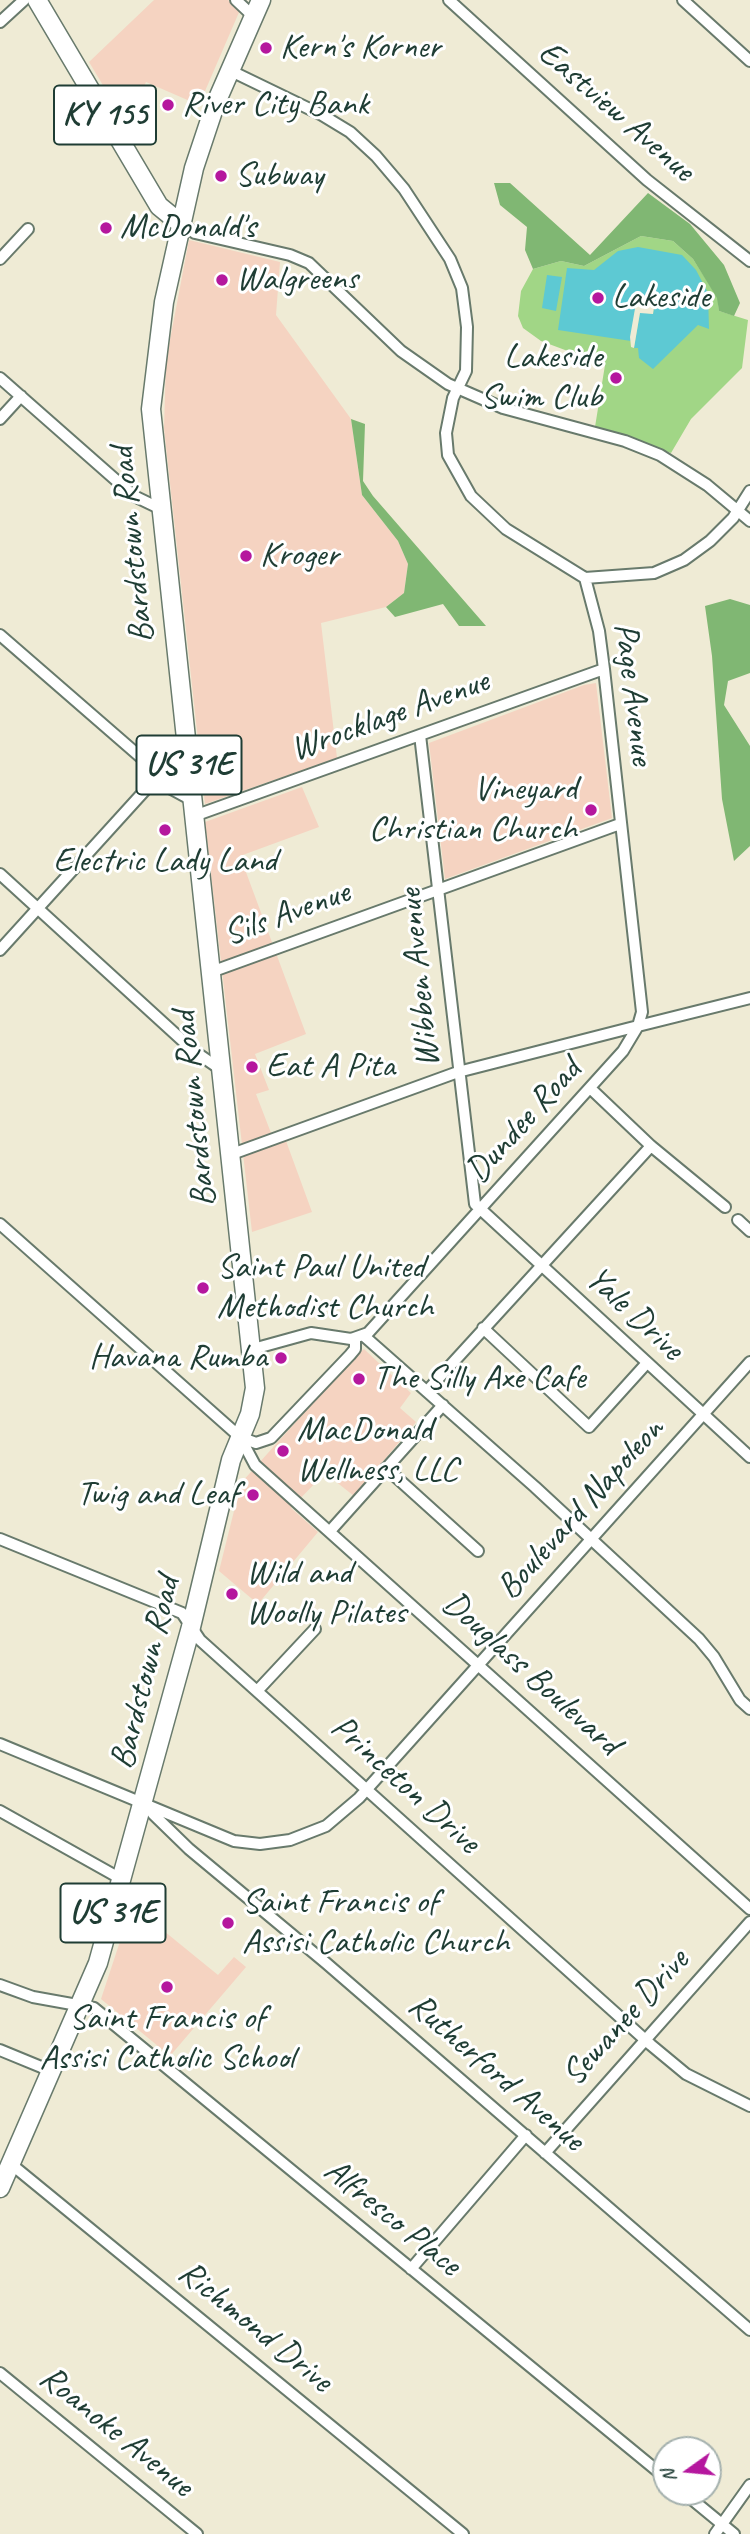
<!DOCTYPE html>
<style>
body{margin:0}
#map{position:relative;width:750px;height:2534px;overflow:hidden;background:#efebd5;font-family:Caveat,sans-serif}
canvas{display:block}
.north{position:absolute;left:652px;top:2436px;width:70px;height:70px;box-sizing:border-box;background:#fff;border:2px solid #a5b1ae;border-radius:50%;rotate:255deg;font-size:19px;font-weight:700;line-height:28px;text-align:center;color:#1f3d34}
.north::after{content:'';display:block;margin:auto;width:24px;height:32px;background:#b5179e;clip-path:polygon(50% 0,100% 100%,50% 72%,0 100%)}
</style>
<div id="map">
<canvas width="750" height="2534"></canvas>
<div class="north">N</div>
</div>
<script>
const g = document.querySelector('canvas').getContext('2d');
g.lineJoin = 'round';
function paint(path, color) {
  g.fillStyle = color;
  g.fill(path, 'evenodd');
}
function poly(rows) {
  const path = new Path2D();
  for (const r of rows) {
    path.moveTo(r[0], r[1]);
    for (let i = 2; i < r.length; i += 2) path.lineTo(r[i], r[i + 1]);
  }
  return path;
}
function stroke(path, color, width, dash) {
  g.strokeStyle = color;
  g.lineWidth = width;
  g.lineCap = dash ? 'butt' : 'round';
  g.setLineDash(dash || []);
  g.stroke(path);
}
function write(font, color, halo, rows, align = 'center') {
  g.font = font + ' Caveat,sans-serif';
  g.lineWidth = 6;
  g.setLineDash([]);
  g.textBaseline = 'middle';
  g.strokeStyle = halo;
  g.fillStyle = color;
  for (const [text, x, y, turn = 0] of rows) {
    g.save();
    g.translate(x, y);
    g.rotate((+turn || 0) * Math.PI / 180);
    g.textAlign = isNaN(turn) ? turn : align;
    if (halo) g.strokeText(text, 0, 0);
    g.fillText(text, 0, 0);
    g.restore();
  }
}
const built = poly([
 [154,0,228,0,240,10,199,105,146,82,137,102,141,112,125,122,89,62],
 [189,240,280,262,276,315,351,419,362,495,398,541,408,564,404,593,386,607,321,623,337,758,205,804,164,428,166,361],
 [596,683,612,818,445,879,429,743,584,685],
 [302,787,319,827,240,856,306,1034,255,1054,269,1090,256,1094,271,1133,282,1130,312,1212,252,1232,205,822],
 [364,1349,411,1393,400,1408,416,1422,354,1496,325,1473,291,1508,318,1532,258,1604,219,1571,241,1483,356,1355],
 [132,1905,218,1975,234,1957,246,1967,170,2056,101,1999]
]);
const green = poly([
 [641,236,673,241,693,259,718,298,719,311,748,320,742,368,691,419,671,453,595,427,605,365,541,341,523,328,518,316,521,291,533,269,561,261,584,266]
]);
const forest = poly([
 [494,183,510,183,590,255,648,193,690,224,724,265,740,303,734,316,719,311,717,298,693,259,673,241,641,236,584,266,561,261,533,269,525,250,527,227,500,205],
 [351,419,365,424,363,481,373,496,486,626,459,626,443,604,395,617,386,607,404,593,408,564,398,541,362,495],
 [730,599,750,605,750,673,728,681,724,705,750,746,750,846,734,861,722,799,712,656,705,606]
]);
const water = poly([
 [638,247,682,255,696,270,708,293,709,329,698,325,653,369,639,358,638,348,634,348,640,312,653,314,655,300,633,297,636,303,631,341,558,330,567,268,594,270,618,251],
 [547,275,562,277,556,311,542,308]
]);
const pier = poly([
 [633,297,655,300,653,314,640,313,634,348,631,347,630,337,636,303,632,302]
]);
const street = poly([
 [236,0,253,16],
 [449,0,647,180,750,261],
 [683,0,750,61],
 [0,22,24,0],
 [229,70,322,115,350,132,376,156,404,189,450,259,462,288,467,327,466,371,453,398,446,433,448,455,471,496,506,529,585,578,654,573,684,560,710,541,733,518,750,491],
 [181,224,195,233,290,255,309,263,401,351,448,384,503,408,625,441,660,455,707,485,750,521],
 [0,259,28,229],
 [0,378,134,496,161,509],
 [0,419,21,396],
 [0,635,160,774],
 [420,735,475,1204,750,1457],
 [155,780,192,800],
 [194,816,604,669],
 [0,874,194,1051,223,1071],
 [0,950,187,744],
 [211,972,620,824],
 [590,1088,651,1146,725,1207],
 [232,1154,458,1072,638,1026,642,1012,604,669,599,631,585,578],
 [738,1220,750,1231],
 [0,1224,240,1437,255,1465,750,1909],
 [483,1328,589,1427,646,1364],
 [364,1336,535,1487,699,1639,714,1657,740,1700,750,1709],
 [253,1349,311,1333,351,1339,368,1333,623,1051,638,1026,750,998],
 [427,1391,651,1146],
 [240,1437,256,1443,271,1438,350,1355,355,1349,355,1339],
 [386,1468,478,1551],
 [331,1530,443,1405],
 [0,1539,182,1613,200,1640,651,2045,686,2074,750,2106],
 [258,1690,315,1629],
 [0,1744,234,1841,260,1844,290,1840,326,1826,359,1798,750,1362],
 [145,1801,153,1814,189,1849,326,1963,750,2330],
 [0,1811,123,1880],
 [0,1985,33,1997,94,2008,666,2478],
 [0,2050,51,2071],
 [545,2153,750,1922],
 [11,2164,463,2534],
 [411,2269,526,2135],
 [0,2373,197,2534],
 [683,2492,734,2534],
 [715,2534,750,2485]
]);
const primary = poly([
 [37,0,159,206,181,224],
 [0,2188,98,1963,191,1627,231,1460,250,1414,255,1388,151,409,164,302,194,168,215,105,261,0]
]);
const markers = [
 [266,48,7,"#b5179e"],
 [168,105,7,"#b5179e"],
 [221,176,7,"#b5179e"],
 [106,228,7,"#b5179e"],
 [222,280,7,"#b5179e"],
 [598,298,7,"#b5179e"],
 [616,378,7,"#b5179e"],
 [246,556,7,"#b5179e"],
 [591,810,7,"#b5179e"],
 [165,830,7,"#b5179e"],
 [252,1067,7,"#b5179e"],
 [203,1288,7,"#b5179e"],
 [281,1358,7,"#b5179e"],
 [359,1379,7,"#b5179e"],
 [283,1451,7,"#b5179e"],
 [253,1495,7,"#b5179e"],
 [232,1594,7,"#b5179e"],
 [228,1923,7,"#b5179e"],
 [167,1987,7,"#b5179e"]
];
const shields = [
 [105,115,102],
 [189,765,105],
 [113,1913,105]
];
const shieldNames = [
 ["KY 155",105,115],
 ["US 31E",189,765],
 ["US 31E",113,1913]
];
const poiNames = [
 ["Kern's Korner",280,48],
 ["River City Bank",182,105],
 ["Subway",235,176],
 ["McDonald's",120,228],
 ["Walgreens",236,280],
 ["Lakeside",612,298],
 ["Lakeside",602,358,"right"],
 ["Swim Club",602,398,"right"],
 ["Kroger",260,556],
 ["Vineyard",577,790,"right"],
 ["Christian Church",577,830,"right"],
 ["Electric Lady Land",165,862,"center"],
 ["Eat A Pita",266,1067],
 ["Saint Paul United",217,1268],
 ["Methodist Church",217,1308],
 ["Havana Rumba",267,1358,"right"],
 ["The Silly Axe Cafe",373,1379],
 ["MacDonald",297,1431],
 ["Wellness, LLC",297,1471],
 ["Twig and Leaf",239,1495,"right"],
 ["Wild and",246,1574],
 ["Woolly Pilates",246,1614],
 ["Saint Francis of",242,1903],
 ["Assisi Catholic Church",242,1943],
 ["Saint Francis of",167,2019,"center"],
 ["Assisi Catholic School",167,2059,"center"]
];
const streetNames = [
 ["Eastview Avenue",616,112,41],
 ["Bardstown Road",133,545,-96],
 ["Page Avenue",633,694,83],
 ["Wrocklage Avenue",390,716,-20],
 ["Sils Avenue",287,914,-20],
 ["Wibben Avenue",420,978,-96],
 ["Bardstown Road",195,1109,-96],
 ["Dundee Road",524,1121,-48],
 ["Yale Drive",634,1314,43],
 ["Boulevard Napoleon",581,1509,-48],
 ["Bardstown Road",146,1673,-76],
 ["Douglass Boulevard",531,1674,42],
 ["Princeton Drive",405,1785,42],
 ["Sewanee Drive",626,2018,-48],
 ["Rutherford Avenue",496,2073,41],
 ["Alfresco Place",392,2218,39],
 ["Richmond Drive",255,2327,39],
 ["Roanoke Avenue",116,2432,39]
];
paint(built, '#f5d3c1');
paint(green, '#a1d686');
paint(forest, '#80b773');
paint(water, '#5dc9d3');
paint(pier, '#efebd5');
stroke(street, '#687a6c', 14);
stroke(primary, '#687a6c', 21);
stroke(street, '#fff', 10);
stroke(primary, '#fff', 18);
for (const [x, y, r, color] of markers) {
  const dot = new Path2D();
  dot.arc(x, y, r, 0, 2 * Math.PI);
  g.fillStyle = color;
  g.fill(dot);
  stroke(dot, '#fff', 2.5);
}
for (const [x, y, w] of shields) {
  const box = new Path2D();
  box.roundRect(x - w / 2, y - 29.5, w, 59, 5);
  g.fillStyle = '#fff';
  g.fill(box);
  stroke(box, '#1f3d34', 2);
}
write('bold 33px', '#1f3d34', null, shieldNames);
write('35px', '#1f3d34', '#fff', poiNames, 'left');
write('35px', '#1f3d34', '#fff', streetNames);
</script>
